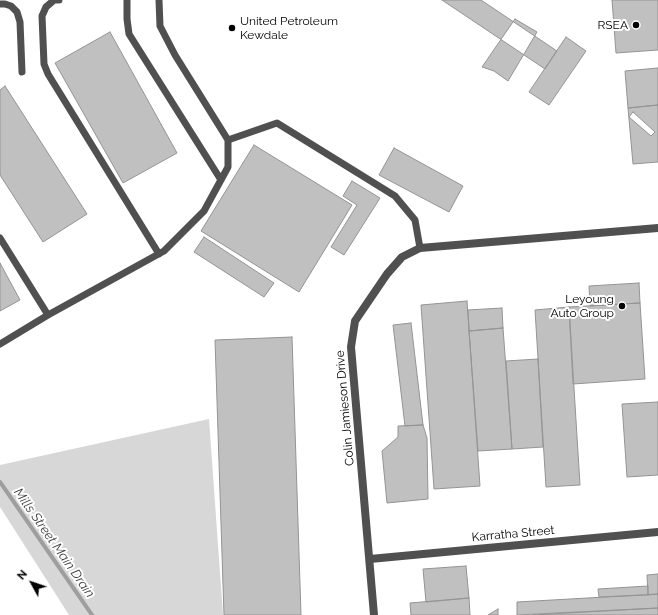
<!DOCTYPE html>
<style>
body{margin:0}
#map{position:relative;width:658px;height:615px;overflow:hidden;background:#fff;font-family:Raleway,sans-serif}
canvas{display:block}
.north{position:absolute;left:12px;top:563px;width:40px;height:40px;-webkit-text-stroke:3px #fff;paint-order:stroke;rotate:310deg;font-size:11px;font-weight:700;line-height:16px;text-align:center;color:#000}
.north::after{content:'';display:block;margin:auto;width:14px;height:18px;background:#000;clip-path:polygon(50% 0,100% 100%,50% 72%,0 100%)}
</style>
<div id="map">
<canvas width="658" height="615"></canvas>
<div class="north">N</div>
</div>
<script>
const g = document.querySelector('canvas').getContext('2d');
g.lineJoin = 'round';
function paint(path, color) {
  g.fillStyle = color;
  g.fill(path, 'evenodd');
}
function poly(rows) {
  const path = new Path2D();
  for (const r of rows) {
    path.moveTo(r[0], r[1]);
    for (let i = 2; i < r.length; i += 2) path.lineTo(r[i], r[i + 1]);
  }
  return path;
}
function stroke(path, color, width, dash) {
  g.strokeStyle = color;
  g.lineWidth = width;
  g.lineCap = dash ? 'butt' : 'round';
  g.setLineDash(dash || []);
  g.stroke(path);
}
function write(font, color, halo, rows, align = 'center') {
  g.font = font + ' Raleway,sans-serif';
  g.lineWidth = 4;
  g.setLineDash([]);
  g.textBaseline = 'middle';
  g.strokeStyle = halo;
  g.fillStyle = color;
  for (const [text, x, y, turn = 0] of rows) {
    g.save();
    g.translate(x, y);
    g.rotate((+turn || 0) * Math.PI / 180);
    g.textAlign = isNaN(turn) ? turn : align;
    if (halo) g.strokeText(text, 0, 0);
    g.fillText(text, 0, 0);
    g.restore();
  }
}
const green = poly([
 [209,419,223,615,69,615,0,507,0,465]
]);
const stream = poly([
 [0,482,92,615]
]);
const building = poly([
 [442,0,481,0,557,51,545,69,442,0],
 [612,0,658,0,658,50,616,53,612,0],
 [515,19,537,32,508,81,494,71,482,67,515,19],
 [110,32,177,153,123,183,55,63,110,32],
 [566,37,586,51,549,105,529,92,566,37],
 [658,68,658,105,628,108,625,71,658,68],
 [5,86,87,214,43,242,0,175,0,90,5,86],
 [658,105,658,162,633,164,628,108,658,105],
 [633,112,655,132,651,136,629,117,633,112],
 [254,145,352,205,299,292,201,231,254,145],
 [394,148,463,186,449,212,379,175,394,148],
 [352,181,380,198,344,255,331,247,357,205,343,196,352,181],
 [204,237,274,283,264,297,194,252,204,237],
 [0,263,20,300,0,311,0,263],
 [639,283,640,303,590,306,589,286,639,283],
 [467,301,480,486,434,489,421,305,467,301],
 [640,303,645,379,573,384,569,307,640,303],
 [569,307,580,485,546,487,535,310,569,307],
 [502,308,503,328,469,331,468,310,502,308],
 [411,323,423,425,405,426,393,325,411,323],
 [503,328,512,449,478,451,469,331,503,328],
 [292,337,301,615,224,615,215,340,292,337],
 [538,359,543,447,512,449,506,361,538,359],
 [658,402,658,475,627,477,622,404,658,402],
 [423,425,427,438,428,499,387,503,382,451,398,437,398,426,423,425],
 [466,566,469,598,426,602,423,569,466,566],
 [658,574,658,594,648,595,647,575,658,574],
 [648,586,648,595,599,597,598,589,648,586],
 [658,594,658,608,517,615,517,602,658,594],
 [469,598,470,615,411,615,410,603,469,598],
 [658,608,658,615,532,615,658,608],
 [498,609,498,615,488,615,498,609]
]);
const lane = poly([
 [59,0,54,0,46,7,42,16,44,64,48,74,159,254],
 [127,0,127,19,129,34,221,180],
 [0,4,5,4,11,6,17,12,20,22,22,72],
 [228,140,277,123,395,196,415,220,420,248],
 [0,238,48,315,0,344],
 [48,315,164,251,204,211,228,167,228,140,175,55,160,26,159,0]
]);
const street = poly([
 [370,559,658,532],
 [374,615,351,347,355,321,387,274,402,257,420,248,658,228]
]);
const markers = [
 [636,25,4,"#000"],
 [232,28,4,"#000"],
 [622,306,4,"#000"]
];
const poiNames = [
 ["United Petroleum",240,21,"left"],
 ["Kewdale",240,35,"left"],
 ["RSEA",628,25],
 ["Leyoung",614,299],
 ["Auto Group",614,313]
];
const streetNames = [
 ["Colin Jamieson Drive",345,408,-95],
 ["Karratha Street",513,534,-5]
];
const waterNames = [
 ["Mills Street Main Drain",54,543,55]
];
paint(green, '#d7d7d7');
stroke(stream, '#9e9e9e', 4);
paint(building, '#c0c0c0');
stroke(building, '#949494', 1);
stroke(lane, '#505050', 7);
stroke(street, '#505050', 8);
for (const [x, y, r, color] of markers) {
  const dot = new Path2D();
  dot.arc(x, y, r, 0, 2 * Math.PI);
  g.fillStyle = color;
  g.fill(dot);
  stroke(dot, '#fff', 1.5);
}
write('12px', '#000', '#fff', poiNames, 'right');
write('12px', '#000', '#fff', streetNames);
write('italic 13px', '#3f3f3f', '#fff', waterNames);
</script>
